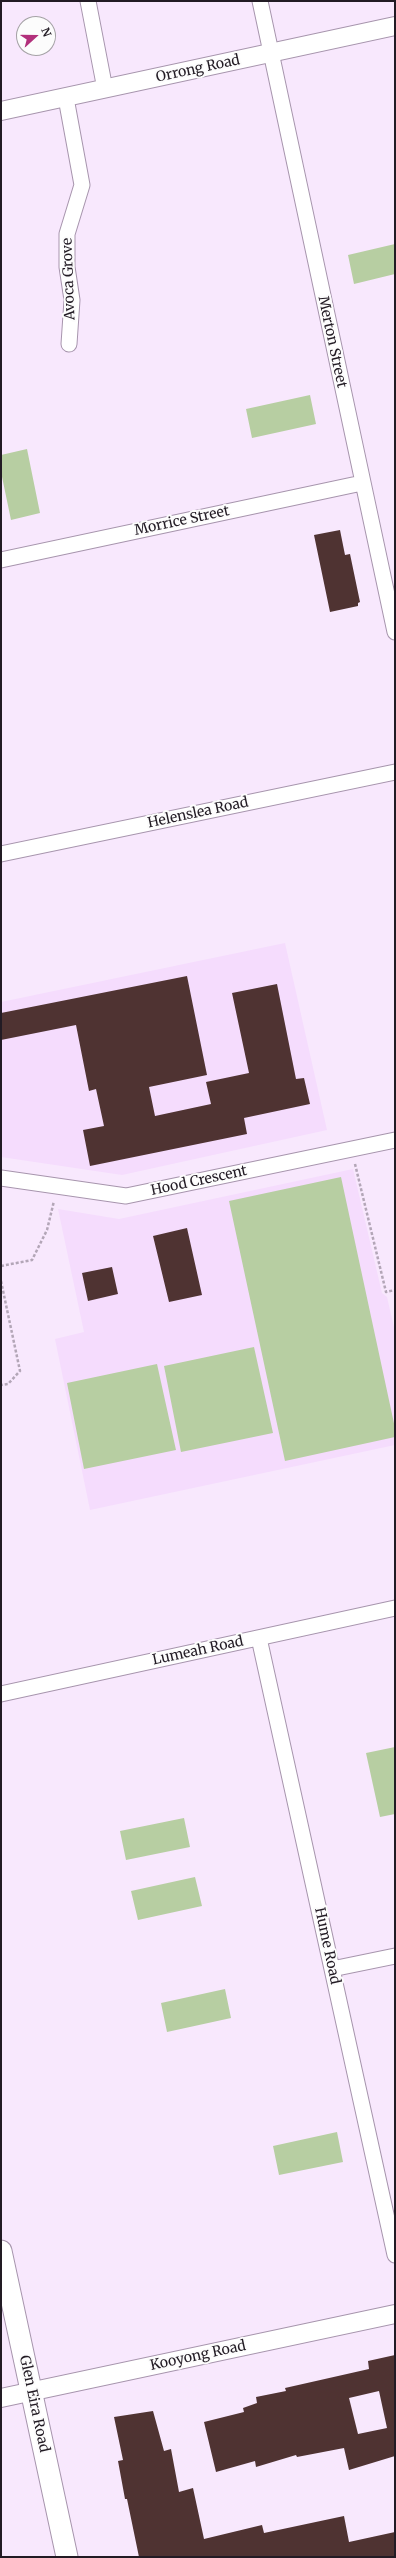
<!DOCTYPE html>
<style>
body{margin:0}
#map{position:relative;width:396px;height:2558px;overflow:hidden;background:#f8e8fd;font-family:Merriweather,serif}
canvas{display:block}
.frame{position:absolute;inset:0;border:2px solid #221b24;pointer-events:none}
.north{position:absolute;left:16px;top:16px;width:40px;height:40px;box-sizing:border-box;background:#fcfcfc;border:1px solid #a5a2a6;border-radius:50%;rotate:69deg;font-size:11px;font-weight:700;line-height:16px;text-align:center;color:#221b24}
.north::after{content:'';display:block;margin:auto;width:14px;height:18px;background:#b2307b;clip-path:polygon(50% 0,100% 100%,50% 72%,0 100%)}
</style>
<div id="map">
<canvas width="396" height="2558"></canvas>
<div class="frame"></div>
<div class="north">N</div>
</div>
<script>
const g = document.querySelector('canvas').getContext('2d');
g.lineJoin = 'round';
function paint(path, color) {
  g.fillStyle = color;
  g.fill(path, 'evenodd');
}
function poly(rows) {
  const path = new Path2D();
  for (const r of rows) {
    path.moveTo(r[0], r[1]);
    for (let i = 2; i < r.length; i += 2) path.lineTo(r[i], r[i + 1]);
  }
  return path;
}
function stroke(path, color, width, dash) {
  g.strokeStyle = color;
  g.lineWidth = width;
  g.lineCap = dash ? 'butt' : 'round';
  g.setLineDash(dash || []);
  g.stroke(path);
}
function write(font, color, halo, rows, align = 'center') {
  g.font = font + ' Merriweather,serif';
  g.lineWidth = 4;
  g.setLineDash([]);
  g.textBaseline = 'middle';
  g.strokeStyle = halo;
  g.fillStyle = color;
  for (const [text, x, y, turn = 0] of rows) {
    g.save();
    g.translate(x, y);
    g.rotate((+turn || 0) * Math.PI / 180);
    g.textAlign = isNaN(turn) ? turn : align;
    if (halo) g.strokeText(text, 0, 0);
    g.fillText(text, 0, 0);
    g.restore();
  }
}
const built = poly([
 [285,943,327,1130,122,1175,1,1157,1,1002],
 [353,1169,382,1293,387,1297,395,1332,395,1445,90,1510,55,1339,84,1332,58,1209,119,1219]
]);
const green = poly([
 [395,244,395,274,354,284,348,255],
 [310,395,316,424,252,438,246,409],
 [27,449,40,513,11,520,1,472,1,455],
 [341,1177,395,1428,395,1437,285,1461,229,1201],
 [254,1347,273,1433,181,1452,164,1366],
 [157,1364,176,1450,84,1469,67,1383],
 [395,1747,395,1814,380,1817,366,1753],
 [184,1818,190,1847,126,1860,120,1831],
 [195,1877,202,1906,138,1920,131,1891],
 [225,1989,231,2018,167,2032,161,2003],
 [337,2132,343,2162,279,2175,273,2146]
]);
const building = poly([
 [340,530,345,555,350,554,360,602,358,603,358,606,330,612,314,535],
 [187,976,207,1075,149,1087,155,1116,211,1104,206,1082,249,1073,232,993,277,984,296,1079,304,1078,310,1104,244,1118,247,1134,90,1166,83,1130,104,1126,96,1089,89,1091,76,1025,1,1040,1,1013],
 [187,1228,202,1295,169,1302,153,1236],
 [112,1267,118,1294,88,1301,82,1273],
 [395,2355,395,2456,349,2470,344,2448,297,2457,296,2455,256,2467,255,2461,216,2472,204,2422,244,2412,243,2408,257,2403,256,2397,286,2391,285,2388,369,2369,368,2361],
 [379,2391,387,2428,358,2434,349,2398],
 [153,2411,164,2451,171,2449,179,2492,193,2488,204,2539,262,2525,264,2533,344,2516,349,2542,395,2532,395,2557,139,2557,127,2499,125,2499,118,2461,123,2460,114,2417]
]);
const path = poly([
 [355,1164,386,1292,395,1290],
 [1,1266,32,1260,47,1230,54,1201],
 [1,1281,20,1371,8,1384,1,1385]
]);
const minor = poly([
 [88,1,105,89],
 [260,1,395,632],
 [66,98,82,185,67,234,67,267,72,300,69,344],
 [1,560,362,483],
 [1,854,395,772],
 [1,1178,126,1196,395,1140],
 [259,1638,395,2255],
 [1,1694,395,1608],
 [332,1969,395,1956]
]);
const tertiary = poly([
 [1,111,395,26],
 [1,2398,395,2314]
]);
const secondary = poly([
 [1,2251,67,2557]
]);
const streetNames = [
 ["Orrong Road",198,69,-12],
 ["Avoca Grove",69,279,-92],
 ["Merton Street",332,342,78],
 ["Morrice Street",182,521,-12],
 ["Helenslea Road",198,813,-12],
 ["Hood Crescent",199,1181,-12],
 ["Lumeah Road",198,1651,-12],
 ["Hume Road",327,1946,78],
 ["Kooyong Road",198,2356,-12],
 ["Glen Eira Road",34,2404,78]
];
paint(built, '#f5dcfd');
paint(green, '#b7cea2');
paint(building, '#4f3332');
stroke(minor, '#a795ad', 17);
stroke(tertiary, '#a795ad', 20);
stroke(secondary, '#a795ad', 23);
stroke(path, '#b3a6b7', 2.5, [3, 2]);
stroke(minor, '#fff', 15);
stroke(tertiary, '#fff', 18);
stroke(secondary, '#fff', 21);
write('14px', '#221b24', '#fcfcfc', streetNames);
</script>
